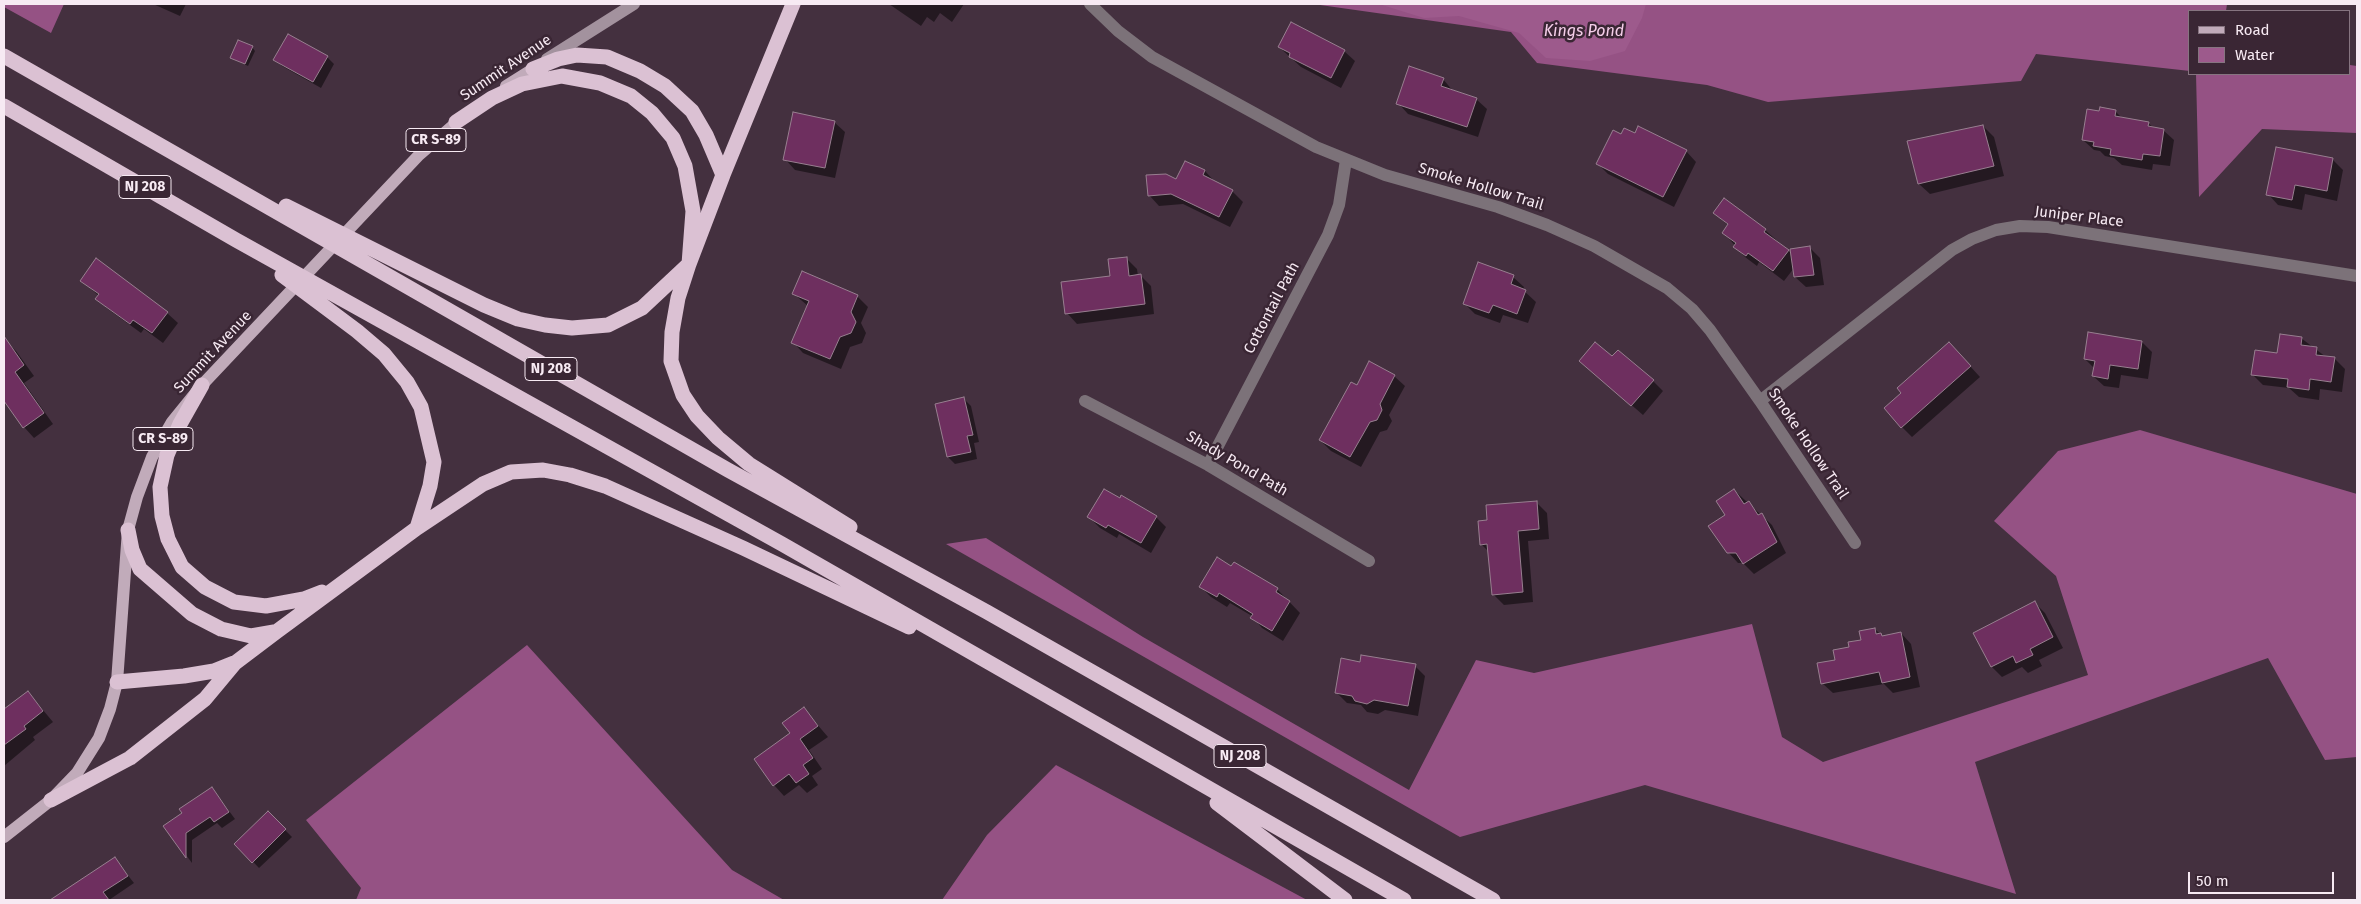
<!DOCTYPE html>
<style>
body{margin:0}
#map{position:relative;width:2361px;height:904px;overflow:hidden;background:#44303f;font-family:"Fira Sans",sans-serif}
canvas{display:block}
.frame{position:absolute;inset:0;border:5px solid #f7eaf3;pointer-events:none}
.legend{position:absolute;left:2188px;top:10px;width:162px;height:65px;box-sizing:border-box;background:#3a2634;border:1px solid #867480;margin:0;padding:6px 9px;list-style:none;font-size:15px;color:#f7eaf3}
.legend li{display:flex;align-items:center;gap:10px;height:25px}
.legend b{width:25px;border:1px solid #867480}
.scale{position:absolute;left:2188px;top:872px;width:146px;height:22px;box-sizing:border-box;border:2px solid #f7eaf3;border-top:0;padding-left:6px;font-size:15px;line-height:18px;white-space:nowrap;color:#f7eaf3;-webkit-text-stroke:4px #3a2634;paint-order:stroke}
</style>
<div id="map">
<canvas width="2361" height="904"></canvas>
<div class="frame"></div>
<ul class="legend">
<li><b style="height:6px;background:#c1abba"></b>Road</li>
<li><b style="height:14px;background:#9d5a8c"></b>Water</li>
</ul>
<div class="scale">50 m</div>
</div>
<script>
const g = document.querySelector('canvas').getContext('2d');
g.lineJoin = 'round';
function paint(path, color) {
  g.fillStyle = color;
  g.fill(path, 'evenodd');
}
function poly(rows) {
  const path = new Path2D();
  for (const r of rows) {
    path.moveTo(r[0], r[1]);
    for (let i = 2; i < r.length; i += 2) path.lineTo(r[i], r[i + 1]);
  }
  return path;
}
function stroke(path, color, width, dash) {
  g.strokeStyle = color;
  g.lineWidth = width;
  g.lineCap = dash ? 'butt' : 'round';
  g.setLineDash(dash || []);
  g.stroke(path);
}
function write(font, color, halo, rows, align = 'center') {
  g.font = font + ' "Fira Sans",sans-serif';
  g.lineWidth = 5;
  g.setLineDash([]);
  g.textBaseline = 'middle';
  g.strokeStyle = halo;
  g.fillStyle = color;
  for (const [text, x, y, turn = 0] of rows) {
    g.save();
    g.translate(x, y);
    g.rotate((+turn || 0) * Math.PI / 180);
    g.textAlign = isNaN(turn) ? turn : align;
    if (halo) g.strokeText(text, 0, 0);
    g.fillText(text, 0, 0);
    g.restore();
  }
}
const forest = poly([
 [4,4,64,4,51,33,4,7],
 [1313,4,2227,4,2226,11,2190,11,2190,71,2036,54,2021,81,1768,102,1707,85,1537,63,1511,32],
 [2350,65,2357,66,2357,133,2262,129,2199,197,2196,74,2350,74],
 [2140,430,2357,494,2357,757,2325,760,2268,658,1975,762,2016,894,1645,785,1460,837,946,544,986,538,1143,637,1409,790,1476,660,1534,673,1752,624,1782,737,1823,762,2088,675,2056,576,1994,521,2058,451],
 [527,645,732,870,784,900,356,900,361,888,306,820],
 [1056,765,1307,900,942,900,987,835]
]);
const water = poly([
 [1379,4,1646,4,1642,18,1625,51,1590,61,1546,58,1519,33,1459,16,1424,18]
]);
const shadow = poly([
 [153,4,186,4,180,16],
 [889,4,964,4,952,22,940,13,934,22,927,17,921,26],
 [252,47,255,51,248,66,232,58],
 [1279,47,1344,51,1355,61,1341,88,1301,67],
 [327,57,334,64,321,88,282,66,275,60],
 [1443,79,1453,91,1476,99,1487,109,1478,137,1408,114,1398,103],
 [2115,111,2123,119,2148,123,2154,128,2163,130,2174,140,2170,166,2153,164,2152,170,2122,165,2114,158,2105,156,2100,151,2094,150,2083,140,2100,112],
 [834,122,845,132,835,178,795,170,785,159],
 [1983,126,1994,137,2004,176,1930,194,1919,184,1909,142],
 [1622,135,1686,151,1696,162,1674,207,1608,174,1598,164],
 [2332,159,2343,170,2337,201,2305,194,2302,210,2278,205,2268,194],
 [1186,162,1205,171,1215,182,1232,191,1243,202,1230,227,1183,204,1159,206,1149,195,1177,180],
 [1724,200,1765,230,1792,254,1810,248,1820,258,1824,285,1806,287,1795,277,1794,268,1784,281,1759,262,1757,266,1745,257,1724,233,1729,226,1714,213],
 [1126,258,1137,269,1138,276,1140,275,1151,286,1154,314,1077,324,1067,313,1111,277],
 [1513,277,1524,287,1523,290,1536,302,1528,323,1503,315,1500,323,1475,314,1464,303],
 [82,281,167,313,178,323,163,343,144,329,141,333,108,309,97,299,99,296],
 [794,294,857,296,868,307,861,323,866,333,862,343,850,347,841,369,803,353,793,342,808,306],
 [2301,338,2326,357,2334,358,2345,369,2342,392,2320,389,2319,400,2299,397,2289,388,2263,385,2252,374],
 [6,341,16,351,34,376,24,383,53,424,34,438,24,427,4,399,4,342],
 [2142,342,2152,352,2148,379,2121,375,2119,388,2104,386,2093,376,2095,369,2085,359],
 [1959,354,1980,377,1912,437,1902,427],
 [1581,361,1653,381,1663,391,1643,415],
 [1394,376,1405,386,1389,415,1392,421,1387,430,1380,432,1361,467,1331,451,1320,440,1357,386],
 [964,399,971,406,979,442,974,443,977,459,955,464,948,457],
 [1734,490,1772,525,1786,553,1754,574,1743,563,1738,563,1728,552,1727,516],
 [1536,502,1547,513,1549,539,1528,541,1533,602,1504,605,1493,594,1489,552,1481,544,1489,521],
 [1089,517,1156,517,1166,527,1151,553,1119,534,1117,538,1100,528],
 [1231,568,1277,589,1300,613,1283,641,1262,628,1252,616,1230,603,1227,607,1211,597,1200,586],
 [2035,603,2045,613,2063,648,2039,660,2042,666,2028,673,2022,667,2002,677,1992,667,1975,633],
 [1875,629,1883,637,1901,633,1911,644,1920,687,1893,693,1884,684,1833,693,1822,683,1836,661],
 [1361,663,1415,666,1425,676,1418,716,1385,710,1378,714,1367,712,1361,705,1347,703,1336,692],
 [28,692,53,722,33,737,35,740,4,766,4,710],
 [804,709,828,737,809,750,822,769,812,776,818,785,807,793,799,785,784,796,774,785,792,733],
 [212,788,235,819,222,828,217,823,192,840,192,863,165,827,184,814],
 [268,813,292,837,259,868,236,844],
 [115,859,134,883,109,900,64,900,61,895]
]);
const building = poly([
 [1291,22,1345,50,1331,78,1289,57,1290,53,1278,47,1291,22],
 [288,34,328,56,313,82,273,60,288,34],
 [238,40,253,46,245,64,230,58,238,40],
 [1409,66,1444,78,1441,86,1477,98,1467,127,1396,104,1409,66],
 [2100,107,2116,110,2115,116,2149,122,2148,126,2164,129,2160,156,2143,154,2142,160,2110,155,2111,149,2093,146,2094,142,2082,140,2087,109,2099,111,2100,107],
 [793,112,835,121,825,168,783,160,793,112],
 [1983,125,1994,166,1918,184,1907,141,1983,125],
 [1638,126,1687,150,1663,197,1596,164,1613,130,1621,134,1624,128,1635,133,1638,126],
 [2276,147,2333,158,2327,191,2295,185,2292,200,2266,195,2276,147],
 [1185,161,1205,170,1203,175,1233,190,1219,217,1171,194,1148,196,1146,175,1166,174,1176,179,1185,161],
 [1724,198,1766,229,1764,232,1789,250,1773,271,1748,253,1746,256,1733,247,1736,243,1722,233,1728,224,1713,213,1724,198],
 [1810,246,1814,275,1794,277,1790,249,1810,246],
 [1127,257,1129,276,1141,274,1145,304,1065,314,1061,282,1110,276,1108,259,1127,257],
 [96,258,168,312,152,333,133,320,130,324,95,299,99,294,80,281,96,258],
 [1478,262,1514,275,1511,284,1526,290,1517,314,1493,305,1489,313,1463,304,1478,262],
 [802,271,858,295,851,312,856,322,851,333,840,337,830,359,791,343,809,301,792,294,802,271],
 [2088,332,2142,341,2138,369,2110,365,2108,379,2092,376,2095,361,2084,359,2088,332],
 [2280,334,2302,337,2301,345,2317,347,2316,355,2335,357,2331,382,2310,379,2309,390,2287,387,2288,379,2251,375,2255,350,2277,353,2280,334],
 [4,336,24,365,15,372,44,413,23,428,4,401,4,336],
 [1595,342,1612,356,1618,350,1654,380,1631,406,1579,361,1595,342],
 [1949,342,1971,366,1901,428,1884,408,1901,393,1897,388,1949,342],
 [1369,361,1395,375,1380,404,1382,410,1377,420,1370,422,1350,457,1319,440,1351,382,1357,385,1369,361],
 [964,397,973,435,967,436,971,452,947,457,935,404,964,397],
 [1104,489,1120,498,1121,495,1157,516,1141,543,1108,525,1106,528,1087,517,1104,489],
 [1734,489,1744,504,1749,501,1758,515,1762,513,1777,542,1743,564,1736,553,1727,553,1708,526,1725,515,1716,501,1734,489],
 [1537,501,1539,529,1518,531,1523,592,1492,595,1487,544,1480,545,1478,521,1487,520,1486,505,1537,501],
 [1217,557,1231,566,1234,562,1278,588,1276,592,1290,601,1272,631,1250,618,1253,614,1219,593,1217,597,1199,587,1217,557],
 [2035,601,2053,637,2030,649,2033,655,2016,663,2013,656,1991,667,1973,633,2035,601],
 [1875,628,1876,634,1881,633,1882,636,1901,632,1910,677,1882,683,1879,672,1821,684,1817,663,1835,660,1833,650,1849,647,1848,642,1861,640,1859,631,1875,628],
 [1361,655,1416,664,1408,706,1374,700,1367,704,1355,701,1352,696,1335,693,1341,658,1360,662,1361,655],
 [28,691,43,711,24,726,26,729,4,745,4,709,28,691],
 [804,707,818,726,800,739,813,758,803,765,809,774,796,783,789,774,773,786,754,759,790,733,782,723,804,707],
 [212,787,229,812,214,822,210,817,186,833,186,858,163,826,182,813,179,809,212,787],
 [268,811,286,829,252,863,234,844,268,811],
 [115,857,128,876,103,892,109,900,50,900,115,857]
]);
const street = poly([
 [1090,4,1118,31,1152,57,1316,147,1385,175,1498,207,1547,225,1594,246,1667,288,1692,309,1710,330,1760,401,1855,543],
 [1085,401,1208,465,1369,561],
 [1760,401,1952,250,1972,239,1996,230,2020,226,2048,227,2357,276],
 [1208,465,1328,235,1339,205,1346,160]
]);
const secondary = poly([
 [547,59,634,4]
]);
const primary = poly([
 [506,86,533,69],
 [4,837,51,800,77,773,99,738,110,709,117,682,128,530,137,497,152,457,172,422,202,385,419,155,463,117]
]);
const highway = poly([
 [793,4,723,175,689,264,678,298,672,332,671,361,683,395,697,416,718,438,749,464,850,527],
 [4,56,728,470,987,612,1493,900],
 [533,69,558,59,577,55,607,57,640,71,665,86,692,111,706,135,723,175],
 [4,106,236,240,782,544,1404,900],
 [286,206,484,305,518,319,545,325,572,328,608,325,642,308,689,264,693,211,685,166,673,138,652,113,631,96,600,83,562,76,522,84,492,98,456,122],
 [282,275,357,331,384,354,407,382,421,407,434,462,430,486,417,528],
 [202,385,180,424,167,455,160,487,162,516,168,539,182,567,205,587,234,602,266,606,304,599,322,592],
 [128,530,132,550,140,569,192,614,221,629,251,636,274,632],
 [117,682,184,676,214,671,234,663],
 [51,800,130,758,205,699,235,663,276,632,417,528,483,484,511,472,543,470,570,475,605,486,743,548,909,627],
 [1217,803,1345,900]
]);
const shields = [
 [436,140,60],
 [145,187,52],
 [551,369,52],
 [163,439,60],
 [1240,756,52]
];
const shieldNames = [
 ["CR S-89",436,140],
 ["NJ 208",145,187],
 ["NJ 208",551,369],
 ["CR S-89",163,439],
 ["NJ 208",1240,756]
];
const streetNames = [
 ["Summit Avenue",506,68,-34],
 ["Smoke Hollow Trail",1481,187,17],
 ["Juniper Place",2079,217,7],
 ["Cottontail Path",1272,308,-62],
 ["Summit Avenue",213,352,-47],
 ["Smoke Hollow Trail",1808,444,56],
 ["Shady Pond Path",1237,464,30]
];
const waterNames = [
 ["Kings Pond",1584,32]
];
paint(forest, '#955284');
paint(water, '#9d5a8c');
paint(shadow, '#0007');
paint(building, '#6e2f5f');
stroke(building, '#987f90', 1);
stroke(street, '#7c7279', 12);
stroke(secondary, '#a3929e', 12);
stroke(primary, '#c1abba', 12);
stroke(highway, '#dbc1d3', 15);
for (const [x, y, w] of shields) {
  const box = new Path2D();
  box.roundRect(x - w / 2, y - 11.5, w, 23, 4);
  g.fillStyle = '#3a2634';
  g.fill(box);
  stroke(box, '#f7eaf3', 1);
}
write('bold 14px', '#f7eaf3', null, shieldNames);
write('15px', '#f7eaf3', '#3a2634', streetNames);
write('italic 16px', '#f5cee9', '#3a2634', waterNames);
</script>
